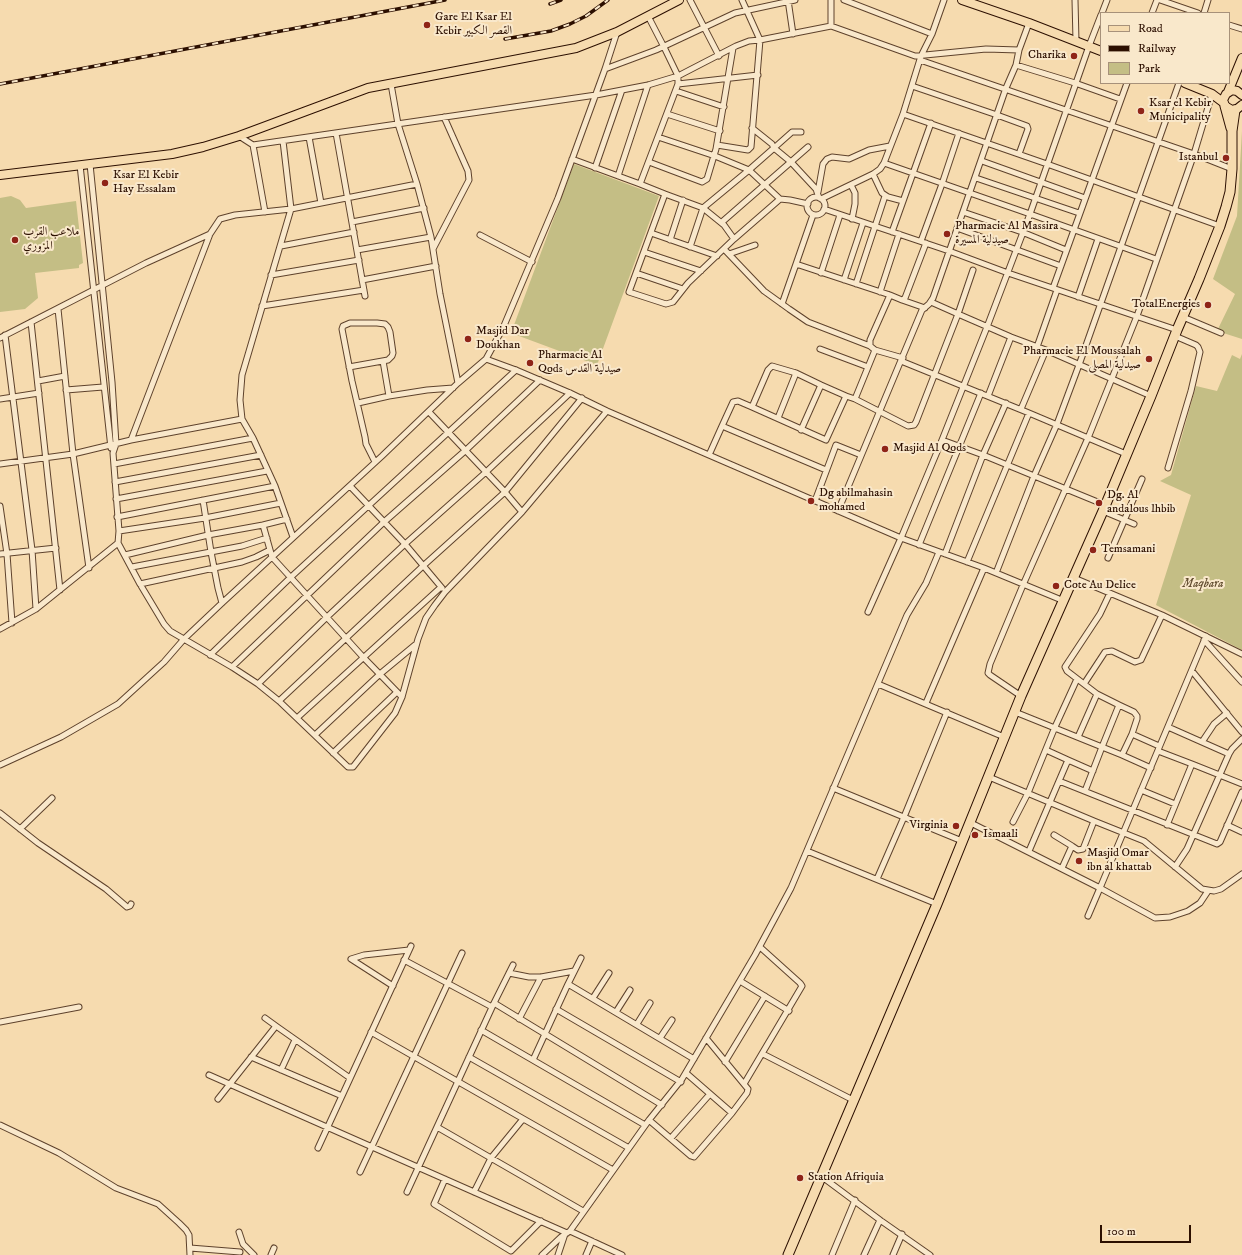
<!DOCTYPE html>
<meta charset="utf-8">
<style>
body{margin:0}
#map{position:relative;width:1242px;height:1255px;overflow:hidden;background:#f6dbaf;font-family:"IM FELL DW Pica",serif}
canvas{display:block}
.legend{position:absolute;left:1100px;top:12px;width:130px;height:72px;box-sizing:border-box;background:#f9e8cb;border:1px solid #a7917a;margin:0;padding:5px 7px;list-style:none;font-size:12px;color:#2c0f00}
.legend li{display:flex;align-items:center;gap:8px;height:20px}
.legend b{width:20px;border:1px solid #a7917a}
.scale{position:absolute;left:1100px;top:1225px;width:91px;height:18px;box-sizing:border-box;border:2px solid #2c0f00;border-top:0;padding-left:5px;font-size:12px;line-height:14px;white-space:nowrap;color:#2c0f00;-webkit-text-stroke:3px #f9e8cb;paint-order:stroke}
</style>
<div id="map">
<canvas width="1242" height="1255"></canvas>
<ul class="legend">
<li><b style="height:5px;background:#f6dbaf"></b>Road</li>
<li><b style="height:5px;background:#2c0f00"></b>Railway</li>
<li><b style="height:11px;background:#c4be85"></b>Park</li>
</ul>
<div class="scale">100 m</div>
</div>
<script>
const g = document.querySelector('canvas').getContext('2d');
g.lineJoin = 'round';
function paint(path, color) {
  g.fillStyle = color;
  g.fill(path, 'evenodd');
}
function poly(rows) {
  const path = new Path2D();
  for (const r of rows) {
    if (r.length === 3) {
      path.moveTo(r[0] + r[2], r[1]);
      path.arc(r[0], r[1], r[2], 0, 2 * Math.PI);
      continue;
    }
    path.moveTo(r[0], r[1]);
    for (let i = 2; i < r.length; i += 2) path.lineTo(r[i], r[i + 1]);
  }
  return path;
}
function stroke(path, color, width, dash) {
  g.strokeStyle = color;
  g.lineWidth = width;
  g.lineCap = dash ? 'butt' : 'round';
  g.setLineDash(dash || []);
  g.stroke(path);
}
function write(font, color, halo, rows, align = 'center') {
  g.font = font + ' "IM FELL DW Pica",Amiri,serif';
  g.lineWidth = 4;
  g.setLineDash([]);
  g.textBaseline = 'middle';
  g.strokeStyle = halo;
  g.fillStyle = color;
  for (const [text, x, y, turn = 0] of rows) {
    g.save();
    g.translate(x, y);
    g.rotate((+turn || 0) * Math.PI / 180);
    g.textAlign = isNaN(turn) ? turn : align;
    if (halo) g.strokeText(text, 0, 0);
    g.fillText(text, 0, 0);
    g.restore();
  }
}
const green = poly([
 [1242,131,1242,339,1217,331,1235,294,1213,279,1237,216],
 [574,164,659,196,597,365,511,333],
 [11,196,20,200,26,208,76,201,83,263,79,265,79,268,35,273,38,298,25,309,0,312,0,198],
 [1242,354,1242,650,1156,605,1191,495,1160,481,1171,475,1196,386,1217,391,1232,355,1240,359]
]);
const street = poly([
 [690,0,719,56],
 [742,0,760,40,831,26,831,0],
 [788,0,793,34],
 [844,0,932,34],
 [1075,0,1076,41],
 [1160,0,1198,13],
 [1102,13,1107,0],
 [1152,13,1157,0],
 [1204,13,1208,0],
 [648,16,664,47,678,76,736,46,749,41,760,40,751,147,748,150,717,145],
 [1229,25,1242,29],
 [831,26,915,56,986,49,1019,50],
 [920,60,1194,154,1232,169],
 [1016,65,1075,83,1120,99],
 [605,69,656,50,735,13,795,0],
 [391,84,398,124,417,184,431,237,440,294,458,383,486,359,503,328,558,198,605,69,617,32],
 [912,86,997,115,1027,126,1028,129,1019,154],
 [676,91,724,107],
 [667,114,720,131],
 [903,114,1047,164,1220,226],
 [752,128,772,144,774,148,749,170,780,199,790,200,808,204],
 [801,132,792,132,774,148,791,162,816,189,819,198],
 [336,133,365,296],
 [239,136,253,145,265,212],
 [309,137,321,203],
 [658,137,715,156,749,170,703,208,690,247],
 [253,145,596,95,648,85,678,76,678,84],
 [572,159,640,184],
 [982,161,1085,198],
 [649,162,702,182,707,179,716,149,733,48],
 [884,163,1030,214,1156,259],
 [80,165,111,448],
 [595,168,622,90],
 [873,174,882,193,888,197,903,201],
 [618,176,648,85],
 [976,178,1079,213],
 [851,185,855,193,855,204,852,219],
 [818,192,823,164,827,159,832,157,849,159,869,150,890,146],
 [665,194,703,208,724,225,734,239,688,283,673,302,666,304,629,292,665,194,640,184,678,84,758,75],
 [816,206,9],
 [821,199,873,174,880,169,884,163,903,114,921,56,932,34,944,0],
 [824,209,949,251,1008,273,1177,330],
 [963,212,1022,232,1066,250],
 [813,215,796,264,890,295,870,340,870,346,875,350,903,358],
 [352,222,424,208],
 [722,222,808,147],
 [957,228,1061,266],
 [892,232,931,123],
 [651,233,717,256],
 [480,235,532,262],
 [734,239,780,199],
 [670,240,683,200],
 [921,241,942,184,959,133],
 [281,246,354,232],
 [433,249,469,180,468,171,444,117],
 [724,249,764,291,789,309,808,322,870,346],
 [357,250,431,237],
 [644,252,701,271],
 [729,254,755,245],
 [636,273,683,289],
 [821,273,840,215],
 [271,275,359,260],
 [362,280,436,266],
 [844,280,863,223],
 [856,284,885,196],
 [1053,288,1127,83],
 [880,292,899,234],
 [890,295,902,300,905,298,926,243],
 [1078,297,1098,239],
 [902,300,925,308],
 [931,302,958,314,973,270],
 [782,304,796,264],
 [262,306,364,290],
 [58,309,73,454,89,568],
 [1183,317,1221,333],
 [31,322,60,590],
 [5,335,32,550,36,609],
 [0,338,146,263,210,234],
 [1037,347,1057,290],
 [820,349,868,367],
 [875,350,855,399,908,426,914,425,916,422,958,314,1011,337,1046,350,1151,396],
 [486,359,516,370,570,393,607,411,901,538,942,440,987,327,1030,214,1089,46,1101,15],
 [383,361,389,396],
 [901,361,1029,413,1126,454],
 [349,367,388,360,392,356,393,353,390,332,388,327,385,324,377,323,350,323,343,326,342,329,352,381,365,437,366,444,375,462],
 [796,373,821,385,846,396],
 [38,381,65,376],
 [66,390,103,387],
 [988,396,1011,337],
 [0,399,39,393],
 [358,403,389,396,427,390,453,388],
 [1021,409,1046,350],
 [429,412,505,492,522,512],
 [778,418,796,373,772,366,768,370,752,407,826,440,846,396,855,399],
 [242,419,253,438,275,486,293,537],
 [722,426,733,402,738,401,752,407],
 [801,430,821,385],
 [131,440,210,234,220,219,235,215,291,209,417,184],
 [942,440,983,455,1105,505],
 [709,455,722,426,826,470],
 [0,464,73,454,131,440,242,419,240,400,242,375,291,209,283,141],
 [114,464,253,438],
 [1168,468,1191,391,1200,352,1198,347,1196,345,1175,336],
 [115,482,261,455],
 [350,486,405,544,442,588],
 [116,499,267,471],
 [203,500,211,552,218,588,222,603],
 [815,501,836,445,861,455],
 [0,506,7,554,12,623],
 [838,511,922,310,929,304,933,298,1006,88,1016,65,1019,50,1029,23],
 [1103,511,1134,524],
 [117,517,275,486],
 [263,525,272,557,363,657,402,697],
 [119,531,205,518,281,503],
 [118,543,140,584,164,624,170,631,232,667,258,684,327,617,405,544,486,472,570,393],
 [919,545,981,393],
 [0,554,56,548],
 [945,554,983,455,1006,403],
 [125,555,208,535,263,525,287,519],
 [1108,558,1142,479],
 [967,562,1029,413],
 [132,567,242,546,267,538],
 [996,573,1034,476,1057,424,1079,365,1179,83],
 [1074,578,1162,615,1242,654],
 [140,584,242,562,256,557,270,550],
 [868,612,901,538,984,568,1064,601],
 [0,629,36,609,118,543,119,531,113,453,116,444,112,382,90,164],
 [1204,640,1242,682],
 [210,655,291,577,516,370],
 [232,667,384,522,466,450,540,380],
 [1192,671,1242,732],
 [258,684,279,701,348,767,353,767,395,713,402,697,418,639,426,618,435,605,445,592,522,512,607,411],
 [878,684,1004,737],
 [1084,684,1105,652,1112,651,1135,662,1141,660,1162,615],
 [1097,694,1067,671,1065,667,1100,614,1110,593],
 [1021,696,990,675,988,673,990,664,1023,585,1088,438,1137,316,1194,154,1212,94],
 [279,701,423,566,505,492,582,398],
 [926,703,984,568],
 [1015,712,1102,747,1119,705,1134,712,1137,716,1137,719,1132,734],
 [297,718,441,587],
 [1168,727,1229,754],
 [315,735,380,674,415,645],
 [1078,737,1097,694,1119,705],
 [1202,742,1214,724,1227,713],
 [1046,750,1068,760],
 [1158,751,1192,764,1167,825],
 [333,753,397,692],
 [1192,764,1242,784],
 [0,765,61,737,118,704,164,662,184,639,222,603,382,456,458,383],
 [1151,768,1122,755,1132,734,1159,746],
 [989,777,1094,821],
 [1059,781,1217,844,1220,842,1242,792],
 [833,788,962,841],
 [1141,790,1175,804],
 [1085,791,1102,747,1122,755],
 [0,813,38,843,106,889,127,907,130,906,131,904],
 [969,822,1100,888,1206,636],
 [1013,822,1028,793,1055,727,1077,679],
 [1227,825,1242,832],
 [20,829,52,798],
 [1054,835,1072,846,1062,868],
 [1072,846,1078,850,1083,849,1094,821,1144,841,1202,889,1214,891,1221,889,1242,874],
 [807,851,937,904],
 [1029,851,1068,760,1093,771],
 [1175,867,1187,849,1229,754,1232,749,1242,739],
 [877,879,904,817,947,712],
 [1088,916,1100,888,1155,918,1170,917,1188,911,1200,903,1208,891],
 [581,958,568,984,694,1059],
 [404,960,492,1007],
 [509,973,529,977,541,977,574,971],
 [740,981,789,1011],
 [393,986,351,959,364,955,409,950],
 [593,998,609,973],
 [494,1003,513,965],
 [556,1009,681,1082],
 [616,1012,630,990],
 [519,1019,541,977],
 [0,1022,79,1007],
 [637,1024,650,1003],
 [276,1026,350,1078],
 [481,1030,645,1125],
 [371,1032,613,1170],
 [660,1038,672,1020],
 [763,1054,853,1100],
 [251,1057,342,1096],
 [469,1057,629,1148],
 [533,1060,568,984],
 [725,1062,765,996],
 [281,1070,295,1040],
 [686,1073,732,1113],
 [209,1075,567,1233],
 [744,1084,802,986,800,983,760,947],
 [218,1099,276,1026,265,1018],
 [649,1120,691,1156,694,1157,732,1113,747,1093,748,1089,706,1038],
 [0,1125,59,1153,116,1188,158,1204,179,1223,186,1230,189,1235,190,1255],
 [437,1127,583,1211],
 [671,1138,710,1094],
 [318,1148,411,946],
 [360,1172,462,953],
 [821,1176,880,1220,930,1255],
 [445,1179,434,1204,511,1251,541,1221],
 [407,1192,494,1003,662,1105],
 [474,1192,491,1158,523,1119],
 [570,1231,622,1255],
 [239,1232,243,1244,254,1255],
 [190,1248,240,1252],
 [271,1255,274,1248],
 [542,1255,561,1237,570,1231,649,1120,682,1079,755,955,791,888,907,615,926,583,939,552],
 [558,1255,565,1234],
 [586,1255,592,1241],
 [832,1255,855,1200],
 [864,1255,880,1220],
 [893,1255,902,1234]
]);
const primary = poly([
 [962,0,1029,23,1101,51],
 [1185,83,1212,94,1224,103],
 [1228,92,1242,58],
 [1242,95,1237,91,1232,90,1226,94,1223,100,1225,106,1232,110,1237,109,1242,105],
 [0,175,172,154,203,147,239,136,368,88,576,48,617,32,679,0]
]);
const highway = poly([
 [1225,106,1231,128],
 [788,1255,937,904,1021,696,1103,511,1151,396,1177,330,1199,279,1220,226,1226,207,1230,192,1232,169,1232,131,1235,110]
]);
const rail = poly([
 [550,4,561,0],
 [505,39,551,31,570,24,586,16,608,0],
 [0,84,445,0]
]);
const markers = [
 [427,25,4,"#8f2418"],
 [1074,56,4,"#8f2418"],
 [1141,111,4,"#8f2418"],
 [1226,158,4,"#8f2418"],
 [105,183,4,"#8f2418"],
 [947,234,4,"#8f2418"],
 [15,240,4,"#8f2418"],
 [1208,305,4,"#8f2418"],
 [468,339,4,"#8f2418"],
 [1149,359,4,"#8f2418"],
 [530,363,4,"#8f2418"],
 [885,449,4,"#8f2418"],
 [811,501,4,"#8f2418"],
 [1099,503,4,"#8f2418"],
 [1093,550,4,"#8f2418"],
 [1056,586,4,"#8f2418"],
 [956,826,4,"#8f2418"],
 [975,835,4,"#8f2418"],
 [1079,861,4,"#8f2418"],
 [800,1178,4,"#8f2418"]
];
const poiNames = [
 ["Gare El Ksar El",435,18],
 ["Kebir القصر الكبير",435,32],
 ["Charika",1066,56,"right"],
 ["Ksar el Kebir",1149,104],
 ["Municipality",1149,118],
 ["Istanbul",1218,158,"right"],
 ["Ksar El Kebir",113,176],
 ["Hay Essalam",113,190],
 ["Pharmacie Al Massira",955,227],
 ["صيدلية المسيرة",955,241],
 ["ملاعب القرب",23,233],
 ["المزوري",23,247],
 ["TotalEnergies",1200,305,"right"],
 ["Masjid Dar",476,332],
 ["Doukhan",476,346],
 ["Pharmacie El Moussalah",1141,352,"right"],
 ["صيدلية المصلى",1141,366,"right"],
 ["Pharmacie Al",538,356],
 ["Qods صيدلية القدس",538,370],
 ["Masjid Al Qods",893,449],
 ["Dg abilmahasin",819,494],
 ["mohamed",819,508],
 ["Dg. Al",1107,496],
 ["andalous lhbib",1107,510],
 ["Temsamani",1101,550],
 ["Cote Au Delice",1064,586],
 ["Virginia",948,826,"right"],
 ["Ismaali",983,835],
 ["Masjid Omar",1087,854],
 ["ibn al khattab",1087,868],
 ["Station Afriquia",808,1178]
];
const parkNames = [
 ["Maqbara",1203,585]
];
paint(green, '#c4be85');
stroke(street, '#5e422c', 7);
stroke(primary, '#2c0f00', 10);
stroke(highway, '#2c0f00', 11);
stroke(street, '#f9e8cb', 5);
stroke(primary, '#f6dbaf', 8);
stroke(highway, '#f6dbaf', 9);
stroke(rail, '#2c0f00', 3.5);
stroke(rail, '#f9e8cb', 2, [6]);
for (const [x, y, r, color] of markers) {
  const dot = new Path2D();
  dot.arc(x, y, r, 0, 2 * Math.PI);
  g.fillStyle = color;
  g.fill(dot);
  stroke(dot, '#f9e8cb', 1.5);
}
write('12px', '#2c0f00', '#f9e8cb', poiNames, 'left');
write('italic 12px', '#614c2f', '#f9e8cb', parkNames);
</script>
